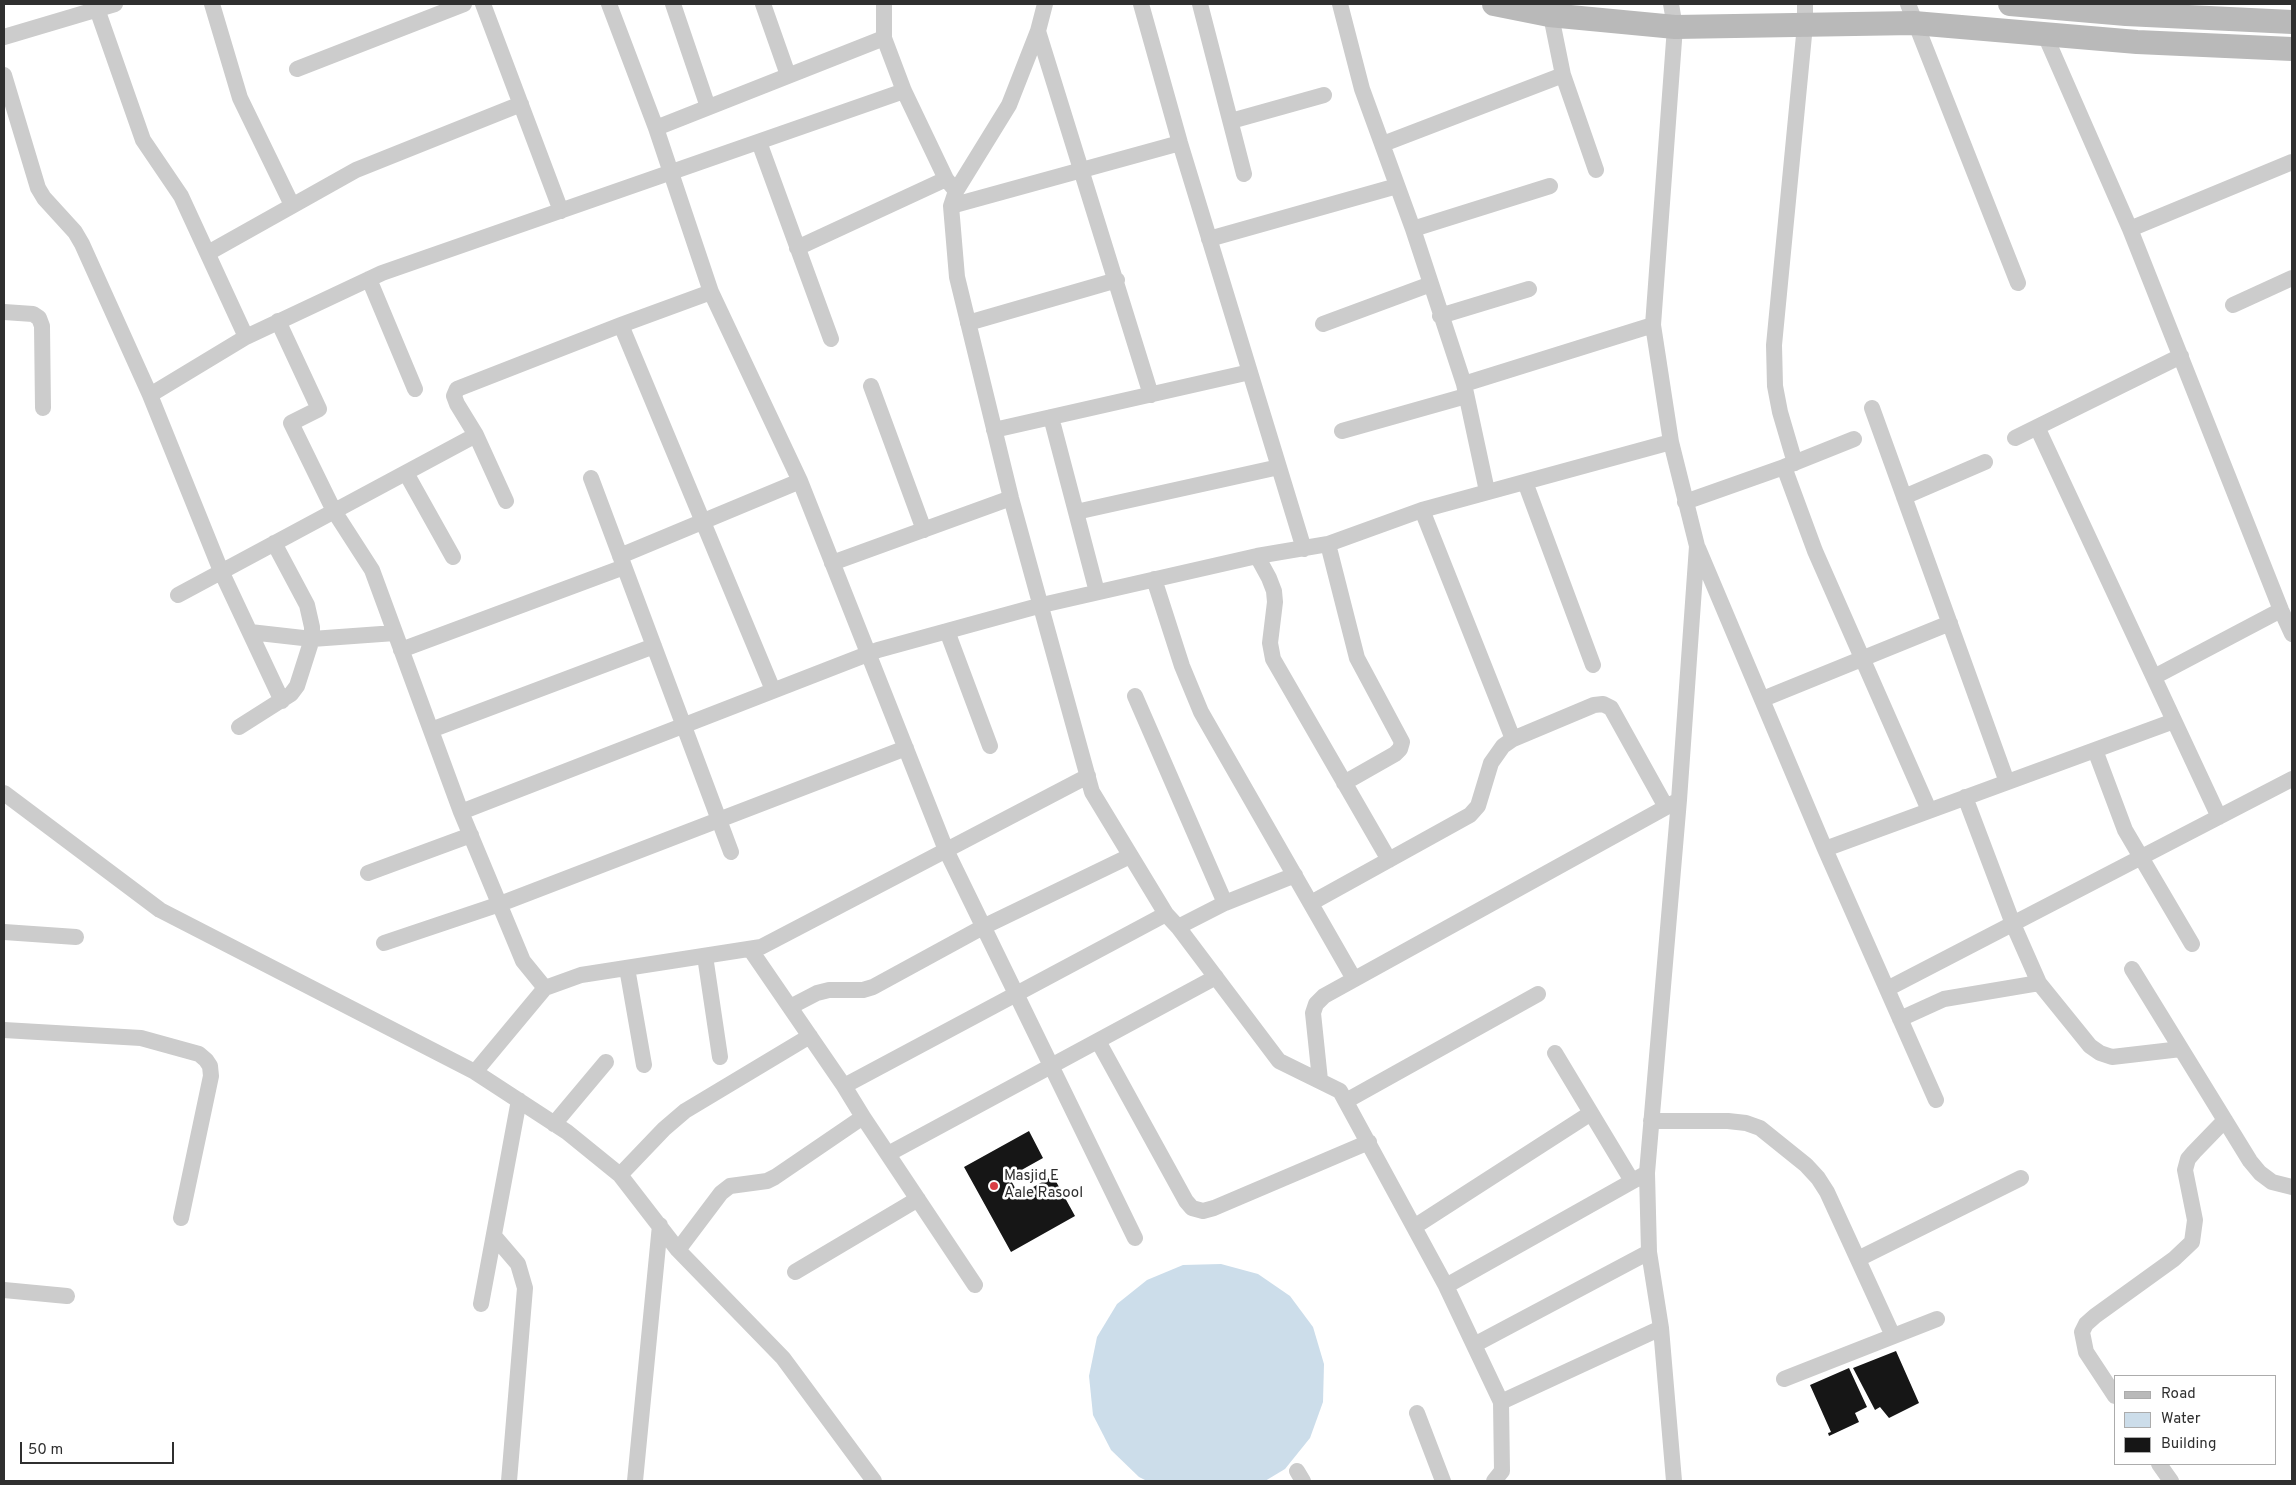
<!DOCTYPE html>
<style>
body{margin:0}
#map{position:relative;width:2296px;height:1485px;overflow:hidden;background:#fff;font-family:Overpass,sans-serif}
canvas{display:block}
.frame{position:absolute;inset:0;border:5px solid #2f2f2f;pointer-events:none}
.legend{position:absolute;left:2114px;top:1375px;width:162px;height:90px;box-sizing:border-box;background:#fff;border:1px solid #acacac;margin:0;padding:6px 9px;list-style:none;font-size:15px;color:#2f2f2f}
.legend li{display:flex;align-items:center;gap:10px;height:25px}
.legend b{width:25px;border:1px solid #acacac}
.scale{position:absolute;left:20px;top:1442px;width:154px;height:22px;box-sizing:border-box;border:2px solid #2f2f2f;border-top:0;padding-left:6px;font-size:15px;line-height:18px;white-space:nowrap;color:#2f2f2f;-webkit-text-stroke:4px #fff;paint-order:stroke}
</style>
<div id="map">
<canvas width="2296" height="1485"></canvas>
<div class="frame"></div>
<ul class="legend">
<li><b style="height:6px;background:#b9b9b9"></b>Road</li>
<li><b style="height:14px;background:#ccddea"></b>Water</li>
<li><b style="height:14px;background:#161616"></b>Building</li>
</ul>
<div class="scale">50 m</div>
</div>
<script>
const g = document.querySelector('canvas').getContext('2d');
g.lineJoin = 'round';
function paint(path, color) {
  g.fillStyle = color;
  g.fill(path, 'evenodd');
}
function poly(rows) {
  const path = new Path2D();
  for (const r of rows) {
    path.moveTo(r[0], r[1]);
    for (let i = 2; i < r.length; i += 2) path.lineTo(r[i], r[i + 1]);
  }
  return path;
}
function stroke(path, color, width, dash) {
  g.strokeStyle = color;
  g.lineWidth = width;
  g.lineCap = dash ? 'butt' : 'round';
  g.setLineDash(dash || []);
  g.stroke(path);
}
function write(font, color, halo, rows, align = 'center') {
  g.font = font + ' Overpass,sans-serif';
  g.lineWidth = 5;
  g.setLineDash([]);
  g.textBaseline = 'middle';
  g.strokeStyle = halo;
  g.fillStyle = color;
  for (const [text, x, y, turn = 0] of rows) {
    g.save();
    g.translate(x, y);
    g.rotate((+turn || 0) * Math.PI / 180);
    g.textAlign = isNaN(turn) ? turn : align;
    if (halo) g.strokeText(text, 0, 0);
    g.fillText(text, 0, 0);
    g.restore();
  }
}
const water = poly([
 [1221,1264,1258,1274,1290,1296,1313,1327,1324,1364,1323,1402,1310,1438,1285,1469,1265,1481,1147,1481,1139,1477,1111,1450,1093,1415,1089,1376,1097,1337,1117,1304,1147,1280,1183,1265]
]);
const building = poly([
 [1029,1131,1043,1158,1009,1177,1019,1195,1053,1176,1075,1216,1011,1252,964,1167],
 [1896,1351,1919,1403,1889,1418,1880,1407,1875,1410,1853,1368],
 [1849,1368,1867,1407,1855,1413,1859,1422,1829,1436,1828,1433,1831,1432,1810,1385]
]);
const street = poly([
 [212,4,240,98,292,205],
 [483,4,561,211],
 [609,4,656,128,711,292,800,481,946,850,1135,1238],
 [673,4,708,107],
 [763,4,788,75],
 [884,4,884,38,904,91,946,179,956,191],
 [1045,4,1038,31,1009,105,956,191,951,206,957,277,1011,498,1092,792,1166,914,1178,927,1279,1061,1340,1091,1446,1286,1501,1402,1502,1471,1494,1481],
 [1141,4,1180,143,1304,549],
 [1200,4,1244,174],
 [1340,4,1362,89,1413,229,1464,384,1487,491],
 [1908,4,2018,283],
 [1549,6,1563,75,1596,170],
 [97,9,143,140,181,196,246,337],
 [1038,31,1151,395],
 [2045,35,2130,229,2281,610,2292,634],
 [4,37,115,4],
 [297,69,464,4],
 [4,75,38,188,44,198,75,232,82,244,150,395,221,571,282,701],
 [1231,121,1324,95],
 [656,128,884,38],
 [759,142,831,339],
 [1383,144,1563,75],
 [951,206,1180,143],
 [1413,229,1550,186],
 [2130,229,2292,162],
 [1209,239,1397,186],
 [797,248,946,179],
 [208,253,356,170,521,104],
 [369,279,415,389],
 [2233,305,2292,278],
 [4,312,33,314,39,318,42,326,43,408],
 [1440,316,1529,289],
 [278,321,319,409,291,423,334,511,372,570,461,812,523,961,545,988],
 [968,323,1117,280],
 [1323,324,1431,284],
 [621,325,773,690],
 [1464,384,1653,325],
 [871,386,924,530],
 [150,395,246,337,382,273,904,91],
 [1872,408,2007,782],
 [1051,417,1097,592],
 [2037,427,2219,817],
 [994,430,1250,372],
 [1342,431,1466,396],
 [2015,438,2181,356],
 [1671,442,1697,546,1679,800,1647,1173,1649,1252,1661,1328,1674,1481],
 [1795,463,1780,412,1775,386,1774,345,1805,25,1805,4],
 [1784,467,1815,551,1929,810],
 [406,473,453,557],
 [591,478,731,852],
 [1525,482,1593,665],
 [1904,497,1985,462],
 [506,501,476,435,457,404,454,396,457,389,621,325,711,292],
 [1685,502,1784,467,1854,439],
 [1422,510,1513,739],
 [1076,512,1279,467],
 [1328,544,1357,658,1402,742,1400,749,1395,754,1344,783],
 [1698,548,1825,849,1936,1100],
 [620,556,800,481],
 [1257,556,1269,578,1274,591,1275,602,1270,643,1273,659,1389,860],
 [832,563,1011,498],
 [1154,579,1182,666,1201,712,1354,979],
 [178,595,476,435],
 [947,631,990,746],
 [250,632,312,639,395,633],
 [401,650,624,567],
 [2154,677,2281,610],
 [1135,696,1225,903],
 [1763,699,1950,623],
 [239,727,291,694,297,686,312,639,312,627,307,605,274,543],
 [431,730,654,646],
 [2095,750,2125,830,2192,944],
 [4,793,160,910,475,1072,567,1132,620,1175,678,1250,783,1358,874,1481],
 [1965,797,2013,924,2039,983,2090,1046,2100,1053,2112,1057,2181,1049],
 [461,812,878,650,1042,605,1257,556,1328,544,1422,510,1671,442,1653,325,1675,27,1671,4],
 [1825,849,2174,721],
 [368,873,471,835],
 [1311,903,1470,815,1478,806,1491,763,1503,746,1513,739,1594,705,1603,704,1611,708,1666,807],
 [1178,927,1225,903,1295,875],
 [4,932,76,937],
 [384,943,500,904,906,748],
 [750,949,844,1086,863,1117,975,1285],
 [705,956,720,1057],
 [627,968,644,1065],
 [2132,969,2250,1161,2260,1173,2272,1182,2292,1187],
 [1887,989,2292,779],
 [790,1007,817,993,829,990,863,990,873,987,983,927,1130,856],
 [1900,1019,1944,999,2039,983],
 [4,1030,141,1038,199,1054,206,1060,210,1066,211,1076,181,1218],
 [1098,1041,1186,1201,1192,1208,1203,1211,1214,1208,1369,1142],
 [1555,1053,1632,1181],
 [475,1072,545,988,581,975,761,947,1088,776],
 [1320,1080,1313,1013,1316,1004,1324,996,1679,800],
 [844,1086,1166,914],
 [1346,1101,1538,994],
 [1651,1121,1728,1121,1746,1123,1760,1128,1806,1165,1818,1178,1827,1192,1893,1336],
 [554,1124,606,1062],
 [888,1154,1216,977],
 [620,1175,664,1129,685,1111,810,1036],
 [1414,1227,1591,1113],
 [494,1236,518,1264,525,1288,509,1481],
 [678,1250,721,1193,730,1186,767,1181,775,1177,863,1117],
 [1858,1259,2021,1178],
 [795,1272,918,1199],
 [1446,1286,1647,1173],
 [4,1290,67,1296],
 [481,1304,519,1100],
 [1474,1345,1649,1252],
 [1784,1379,1937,1319],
 [2115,1396,2086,1352,2082,1332,2086,1324,2095,1316,2174,1259,2192,1242,2195,1220,2185,1170,2188,1159,2194,1152,2225,1120],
 [1501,1402,1661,1328],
 [1417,1413,1443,1481],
 [2159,1464,2171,1481],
 [1297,1471,1303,1481],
 [635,1481,660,1225]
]);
const secondary = poly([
 [1494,4,1549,15,1675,27,1914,23,2137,42,2292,49],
 [2010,4,2126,14,2292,22]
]);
const markers = [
 [994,1186,5,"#d93e44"]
];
const poiNames = [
 ["Masjid E",1004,1177],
 ["Aale Rasool",1004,1194]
];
paint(water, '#ccddea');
paint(building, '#161616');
stroke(street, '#ccc', 16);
stroke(secondary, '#b9b9b9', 24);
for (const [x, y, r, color] of markers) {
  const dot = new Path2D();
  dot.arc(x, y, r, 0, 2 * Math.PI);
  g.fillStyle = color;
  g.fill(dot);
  stroke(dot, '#fff', 2);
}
write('15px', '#2f2f2f', '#fff', poiNames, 'left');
</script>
